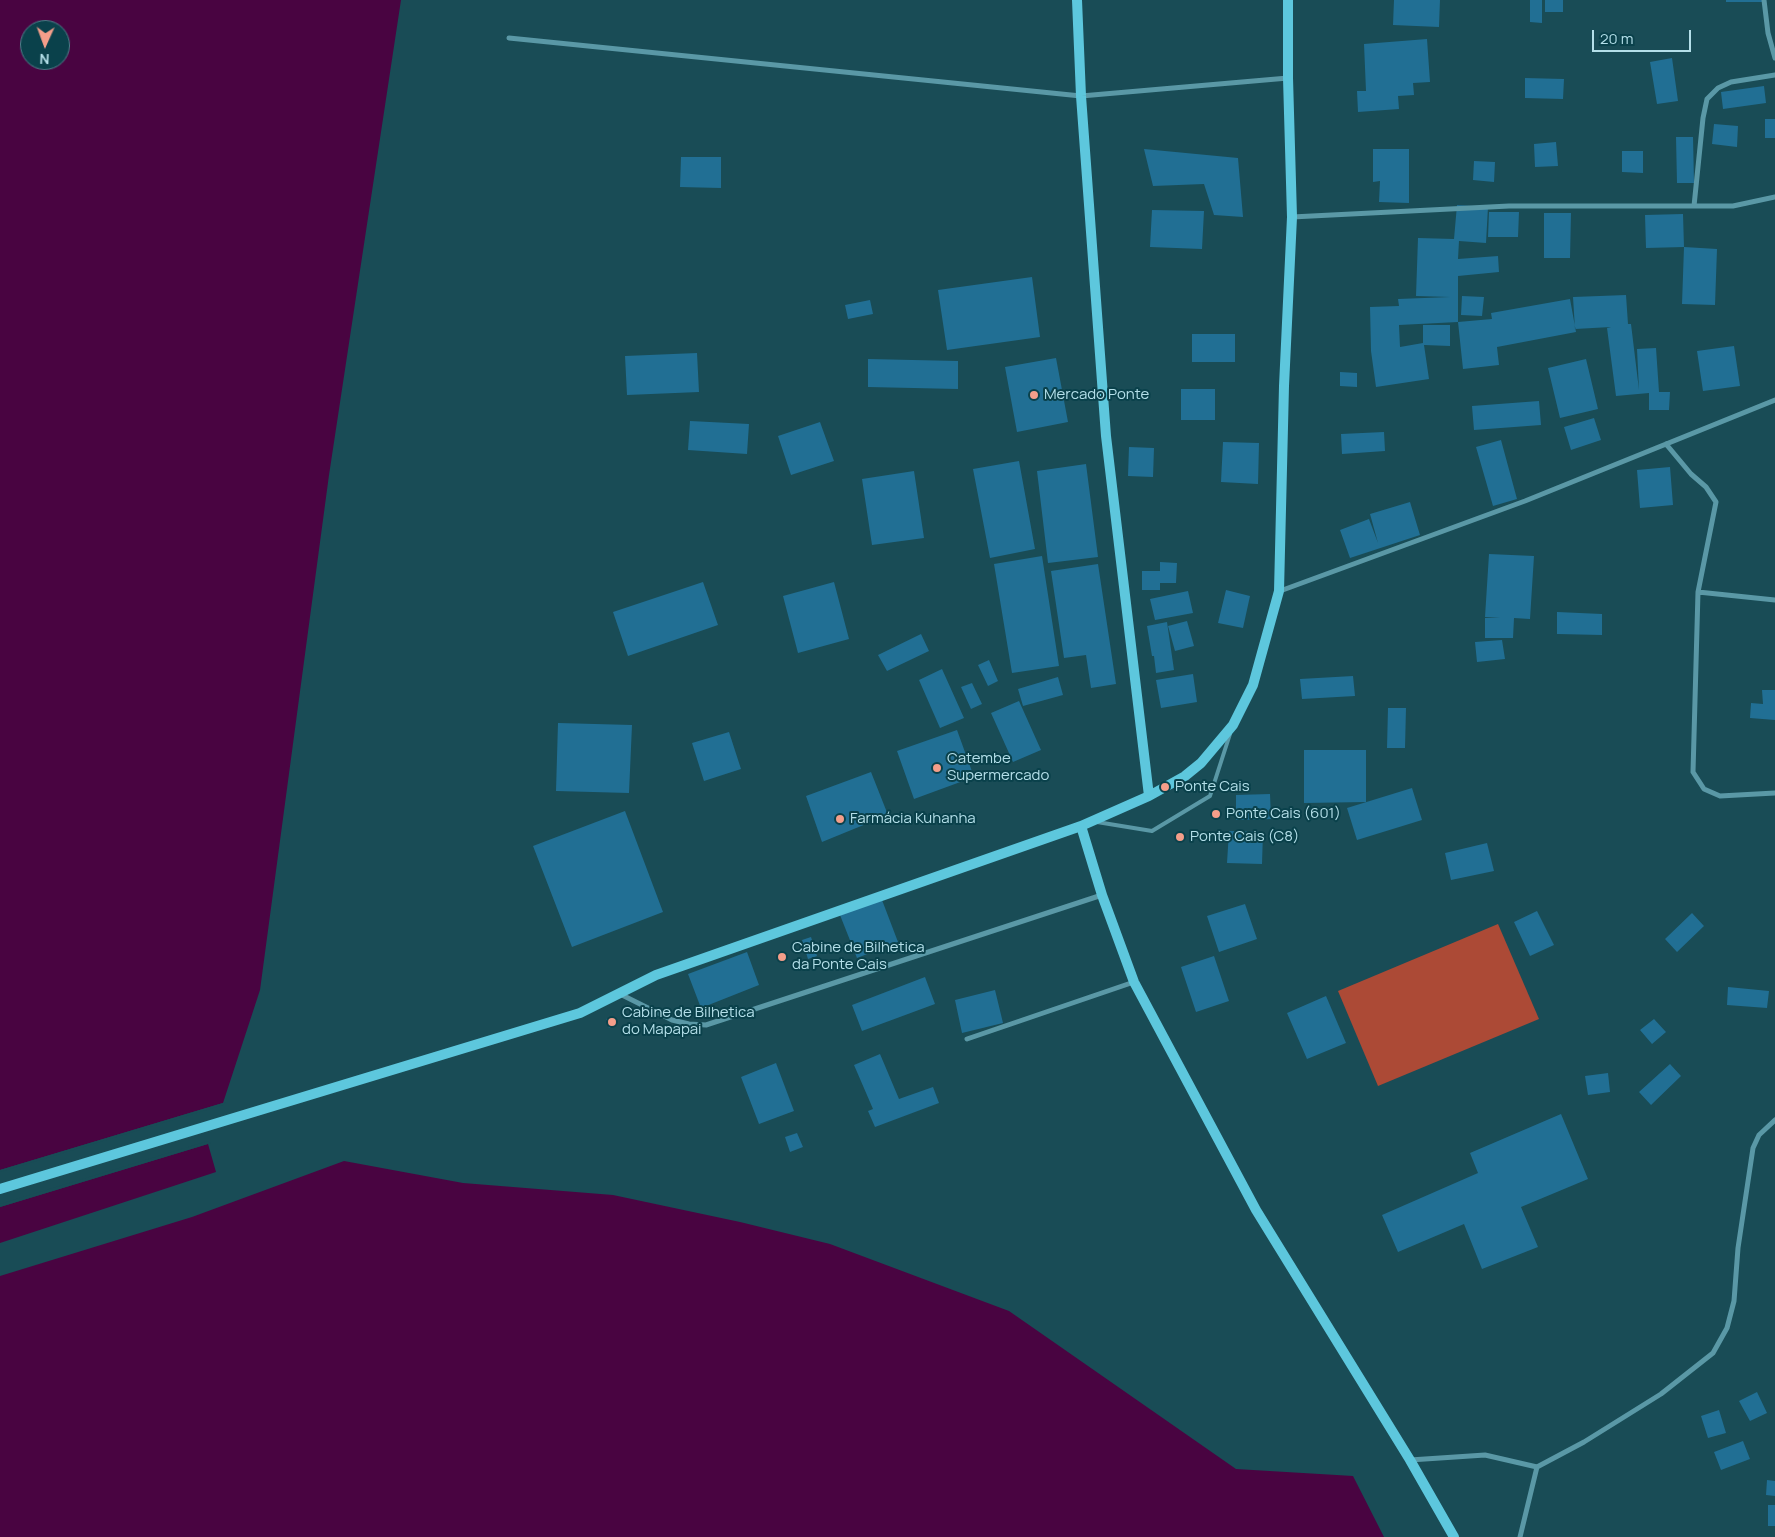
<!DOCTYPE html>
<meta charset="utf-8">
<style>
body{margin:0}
#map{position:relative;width:1775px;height:1537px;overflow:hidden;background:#194c56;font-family:Manrope,sans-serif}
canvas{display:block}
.north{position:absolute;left:20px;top:20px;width:50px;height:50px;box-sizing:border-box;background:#0a414b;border:1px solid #4e808a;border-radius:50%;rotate:182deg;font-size:14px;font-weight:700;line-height:20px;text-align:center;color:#b4dfe9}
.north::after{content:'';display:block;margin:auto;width:18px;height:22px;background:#f49e8a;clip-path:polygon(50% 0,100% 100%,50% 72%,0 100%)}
.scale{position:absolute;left:1592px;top:30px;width:99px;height:22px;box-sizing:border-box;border:2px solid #b4dfe9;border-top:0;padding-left:6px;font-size:15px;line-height:18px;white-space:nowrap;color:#b4dfe9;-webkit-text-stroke:4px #0a414b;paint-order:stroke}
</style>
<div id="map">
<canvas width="1775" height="1537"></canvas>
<div class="north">N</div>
<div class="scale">20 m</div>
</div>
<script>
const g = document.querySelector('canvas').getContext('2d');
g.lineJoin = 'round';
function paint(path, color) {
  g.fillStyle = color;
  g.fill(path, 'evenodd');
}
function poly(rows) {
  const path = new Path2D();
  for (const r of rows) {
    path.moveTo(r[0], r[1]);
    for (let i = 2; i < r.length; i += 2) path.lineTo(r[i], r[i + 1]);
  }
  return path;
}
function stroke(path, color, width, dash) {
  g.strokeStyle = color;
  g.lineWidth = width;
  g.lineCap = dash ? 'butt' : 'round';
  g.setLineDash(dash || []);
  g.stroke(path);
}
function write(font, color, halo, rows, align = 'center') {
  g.font = font + ' Manrope,sans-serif';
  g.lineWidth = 4;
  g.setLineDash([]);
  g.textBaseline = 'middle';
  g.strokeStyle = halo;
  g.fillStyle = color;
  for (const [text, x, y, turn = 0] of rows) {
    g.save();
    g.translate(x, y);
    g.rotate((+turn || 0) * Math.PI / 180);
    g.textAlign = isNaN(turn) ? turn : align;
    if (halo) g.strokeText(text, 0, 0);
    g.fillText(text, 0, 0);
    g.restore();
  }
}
const green = poly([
 [1498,924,1539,1019,1378,1086,1338,991]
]);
const water = poly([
 [0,0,401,0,329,475,260,990,223,1103,0,1170],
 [30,30,60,30,60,60,30,60],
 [208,1144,216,1172,0,1243,0,1207],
 [344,1161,463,1183,613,1195,740,1222,830,1244,1009,1311,1236,1469,1353,1476,1384,1537,0,1537,0,1276,192,1217]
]);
const pier = poly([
 [226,1102,223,1105,0,1172,0,1170],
 [208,1141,211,1143,0,1207,0,1204]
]);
const building = poly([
 [1394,0,1440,0,1439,27,1393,25],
 [1530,0,1542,0,1542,23,1530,22],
 [1545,0,1563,0,1563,12,1545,12],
 [1726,0,1762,0,1762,2,1726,2],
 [1427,39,1430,82,1413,83,1414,95,1398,96,1399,109,1358,112,1357,91,1366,91,1364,44],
 [1672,58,1678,101,1657,104,1650,62],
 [1525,78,1564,79,1563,99,1525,98],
 [1764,86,1766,103,1723,109,1721,92],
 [1765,119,1775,119,1775,138,1765,138],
 [1714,124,1738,126,1737,147,1712,144],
 [1676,137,1693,137,1694,183,1677,183],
 [1556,142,1558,166,1535,167,1534,144],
 [1144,149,1238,158,1243,217,1214,215,1204,184,1153,186],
 [1373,149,1409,149,1409,203,1379,202,1380,181,1373,182],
 [1622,151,1643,151,1643,173,1622,172],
 [681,157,721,157,721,188,680,187],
 [1474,161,1495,162,1494,182,1473,180],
 [1457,205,1488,207,1486,243,1459,241,1458,259,1498,256,1499,272,1458,276,1458,322,1399,325,1400,347,1423,343,1423,325,1450,325,1450,346,1424,345,1429,379,1376,387,1371,351,1370,307,1399,306,1398,299,1450,297,1416,296,1418,238,1454,239],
 [1152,210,1204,211,1202,249,1150,247],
 [1489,212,1519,212,1518,237,1488,237],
 [1544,213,1571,213,1570,258,1544,258],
 [1683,214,1684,247,1646,248,1645,215],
 [1684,247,1717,249,1715,305,1682,304],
 [1032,277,1040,337,947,350,938,290],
 [1626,295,1628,324,1631,324,1639,390,1637,349,1656,348,1659,392,1670,392,1669,410,1649,410,1649,393,1616,396,1607,328,1611,327,1575,329,1573,297],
 [1462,296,1484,297,1482,316,1461,315],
 [1570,299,1576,332,1497,347,1499,365,1463,369,1458,322,1492,319,1491,313],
 [870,300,873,314,848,319,845,305],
 [1192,334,1235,334,1235,362,1192,362],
 [1734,346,1740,386,1703,391,1697,351],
 [697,353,699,392,627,395,625,356],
 [1056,358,1068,422,1017,432,1005,367],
 [868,359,958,361,958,389,868,387],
 [1586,359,1598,409,1560,418,1548,368],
 [1340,372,1357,373,1357,387,1340,386],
 [1181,389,1215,389,1215,420,1181,420],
 [1539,401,1541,425,1474,430,1472,406],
 [1594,418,1601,440,1571,450,1564,427],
 [690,421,749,424,747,454,688,450],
 [820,422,834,461,791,475,778,436],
 [1384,432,1385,451,1342,454,1341,434],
 [1501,440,1517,499,1493,506,1476,447],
 [1223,442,1259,443,1258,484,1221,482],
 [1129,447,1154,448,1153,477,1128,476],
 [1019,461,1035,549,990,558,973,469],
 [1086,464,1098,557,1048,563,1037,471],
 [1670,467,1673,505,1640,508,1637,470],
 [914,471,924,538,872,545,862,479],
 [1410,502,1420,535,1350,558,1340,530,1369,519,1378,543,1370,514],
 [1489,554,1534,556,1530,619,1514,618,1513,638,1485,638,1485,618,1500,618,1485,617],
 [1042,556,1059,666,1012,673,994,564],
 [1160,562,1177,563,1176,583,1160,583,1160,590,1142,590,1142,571,1160,571],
 [1098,564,1116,684,1091,688,1086,655,1064,658,1051,571],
 [703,582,718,625,628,656,613,612],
 [834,582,849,639,798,653,783,596],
 [1226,590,1250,596,1243,628,1218,623],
 [1188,591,1193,613,1155,620,1150,599],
 [1557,612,1602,614,1602,635,1557,634],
 [1187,621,1194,646,1175,651,1168,626],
 [1167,622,1174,670,1156,673,1154,656,1152,656,1147,626],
 [921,634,929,651,887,671,878,655],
 [1502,640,1505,659,1477,662,1475,642],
 [989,660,998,681,988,686,978,665],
 [942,669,964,718,940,728,919,680],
 [1193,674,1197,702,1161,708,1156,680],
 [1353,676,1355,696,1302,699,1300,679],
 [1058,677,1063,695,1023,706,1018,689],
 [972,683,982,704,971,709,961,687],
 [1762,690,1775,690,1775,720,1750,718,1751,703,1763,704],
 [1019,701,1041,750,1013,762,991,713],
 [1388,708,1406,708,1405,748,1387,748],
 [558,723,632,725,629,793,556,791],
 [957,730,974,777,914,799,897,751],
 [729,732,741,769,704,781,692,743],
 [1304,750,1366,750,1366,802,1304,803],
 [871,772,888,815,822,842,806,796],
 [1412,788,1422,820,1357,840,1347,808],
 [1270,794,1271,819,1236,820,1236,795],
 [625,811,663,912,572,947,533,846],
 [1229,831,1263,832,1262,864,1227,863],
 [1487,843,1494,871,1451,880,1445,853],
 [882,900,898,942,857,958,840,915],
 [1245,904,1257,939,1219,952,1207,916],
 [1537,911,1554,945,1530,956,1514,922],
 [1692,913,1704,926,1677,952,1665,939],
 [811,937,817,956,808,959,802,940],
 [747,952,759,985,701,1008,688,974],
 [1214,956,1229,1001,1196,1012,1181,967],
 [925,977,935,1004,862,1031,852,1005],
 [1728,987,1769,991,1767,1008,1727,1005],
 [995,990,1003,1023,962,1033,955,1000],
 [1326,996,1346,1043,1307,1059,1287,1013],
 [615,1017,617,1025,609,1028,606,1019],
 [1654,1019,1666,1032,1652,1044,1640,1030],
 [880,1054,899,1099,933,1087,939,1103,875,1127,868,1111,873,1109,854,1065],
 [776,1063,794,1111,759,1124,741,1077],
 [1670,1064,1681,1076,1651,1105,1639,1092],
 [1608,1073,1610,1092,1588,1095,1585,1076],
 [1561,1114,1588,1179,1521,1207,1538,1247,1482,1269,1464,1224,1398,1252,1382,1215,1478,1173,1470,1153],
 [797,1133,803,1147,790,1152,785,1137],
 [1757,1392,1767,1413,1750,1421,1739,1401],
 [1719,1410,1726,1433,1708,1438,1701,1416],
 [1743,1441,1750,1459,1721,1470,1714,1452],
 [1767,1480,1775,1481,1775,1496,1766,1495],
 [1768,1505,1775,1505,1775,1526,1768,1526]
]);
const lane = poly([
 [1097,822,1152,831,1200,802,1210,796,1230,734]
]);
const street = poly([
 [1764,0,1768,33,1775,58],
 [509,38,1081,96,1288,78],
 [1694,206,1703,118,1707,99,1718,88,1731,82,1775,75],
 [1292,217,1509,206,1733,206,1775,197],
 [1666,444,1691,474,1706,487,1716,502,1698,592,1693,772,1704,789,1720,796,1775,793],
 [1280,591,1525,501,1775,400],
 [1698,592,1775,600],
 [620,994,672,1020,689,1024,706,1025,1102,895],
 [967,1039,1134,982],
 [1410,1460,1485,1455,1537,1467,1584,1442,1661,1394,1713,1353,1727,1328,1734,1301,1738,1248,1753,1148,1759,1135,1775,1120],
 [1520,1537,1537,1467]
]);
const secondary = poly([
 [1077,0,1081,96,1106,436,1149,796],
 [1081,826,1102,895,1134,982,1256,1210,1410,1460,1454,1537],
 [0,1189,580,1013,656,975,1081,826,1149,796,1185,776,1201,763,1233,725,1253,685,1279,591,1284,386,1292,217,1288,78,1288,0]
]);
const markers = [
 [1034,395,5,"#f49e8a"],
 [937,768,5,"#f49e8a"],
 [1165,787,5,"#f49e8a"],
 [1216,814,5,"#f49e8a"],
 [840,819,5,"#f49e8a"],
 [1180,837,5,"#f49e8a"],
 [782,957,5,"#f49e8a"],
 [612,1022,5,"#f49e8a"]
];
const poiNames = [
 ["Mercado Ponte",1044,395],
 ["Catembe",947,759],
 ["Supermercado",947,776],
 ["Ponte Cais",1175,787],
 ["Ponte Cais (601)",1226,814],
 ["Farmácia Kuhanha",850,819],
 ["Ponte Cais (C8)",1190,837],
 ["Cabine de Bilhetica",792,948],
 ["da Ponte Cais",792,965],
 ["Cabine de Bilhetica",622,1013],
 ["do Mapapai",622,1030]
];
paint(green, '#ac4a36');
paint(water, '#490441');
paint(pier, '#194c56');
paint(building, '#216f94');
stroke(lane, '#5a98a6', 4);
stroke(street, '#5a98a6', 5);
stroke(secondary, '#5dc7dd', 10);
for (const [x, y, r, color] of markers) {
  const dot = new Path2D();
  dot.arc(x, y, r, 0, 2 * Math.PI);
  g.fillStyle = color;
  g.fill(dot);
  stroke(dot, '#0a414b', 2);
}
write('15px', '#b4dfe9', '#0a414b', poiNames, 'left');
</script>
